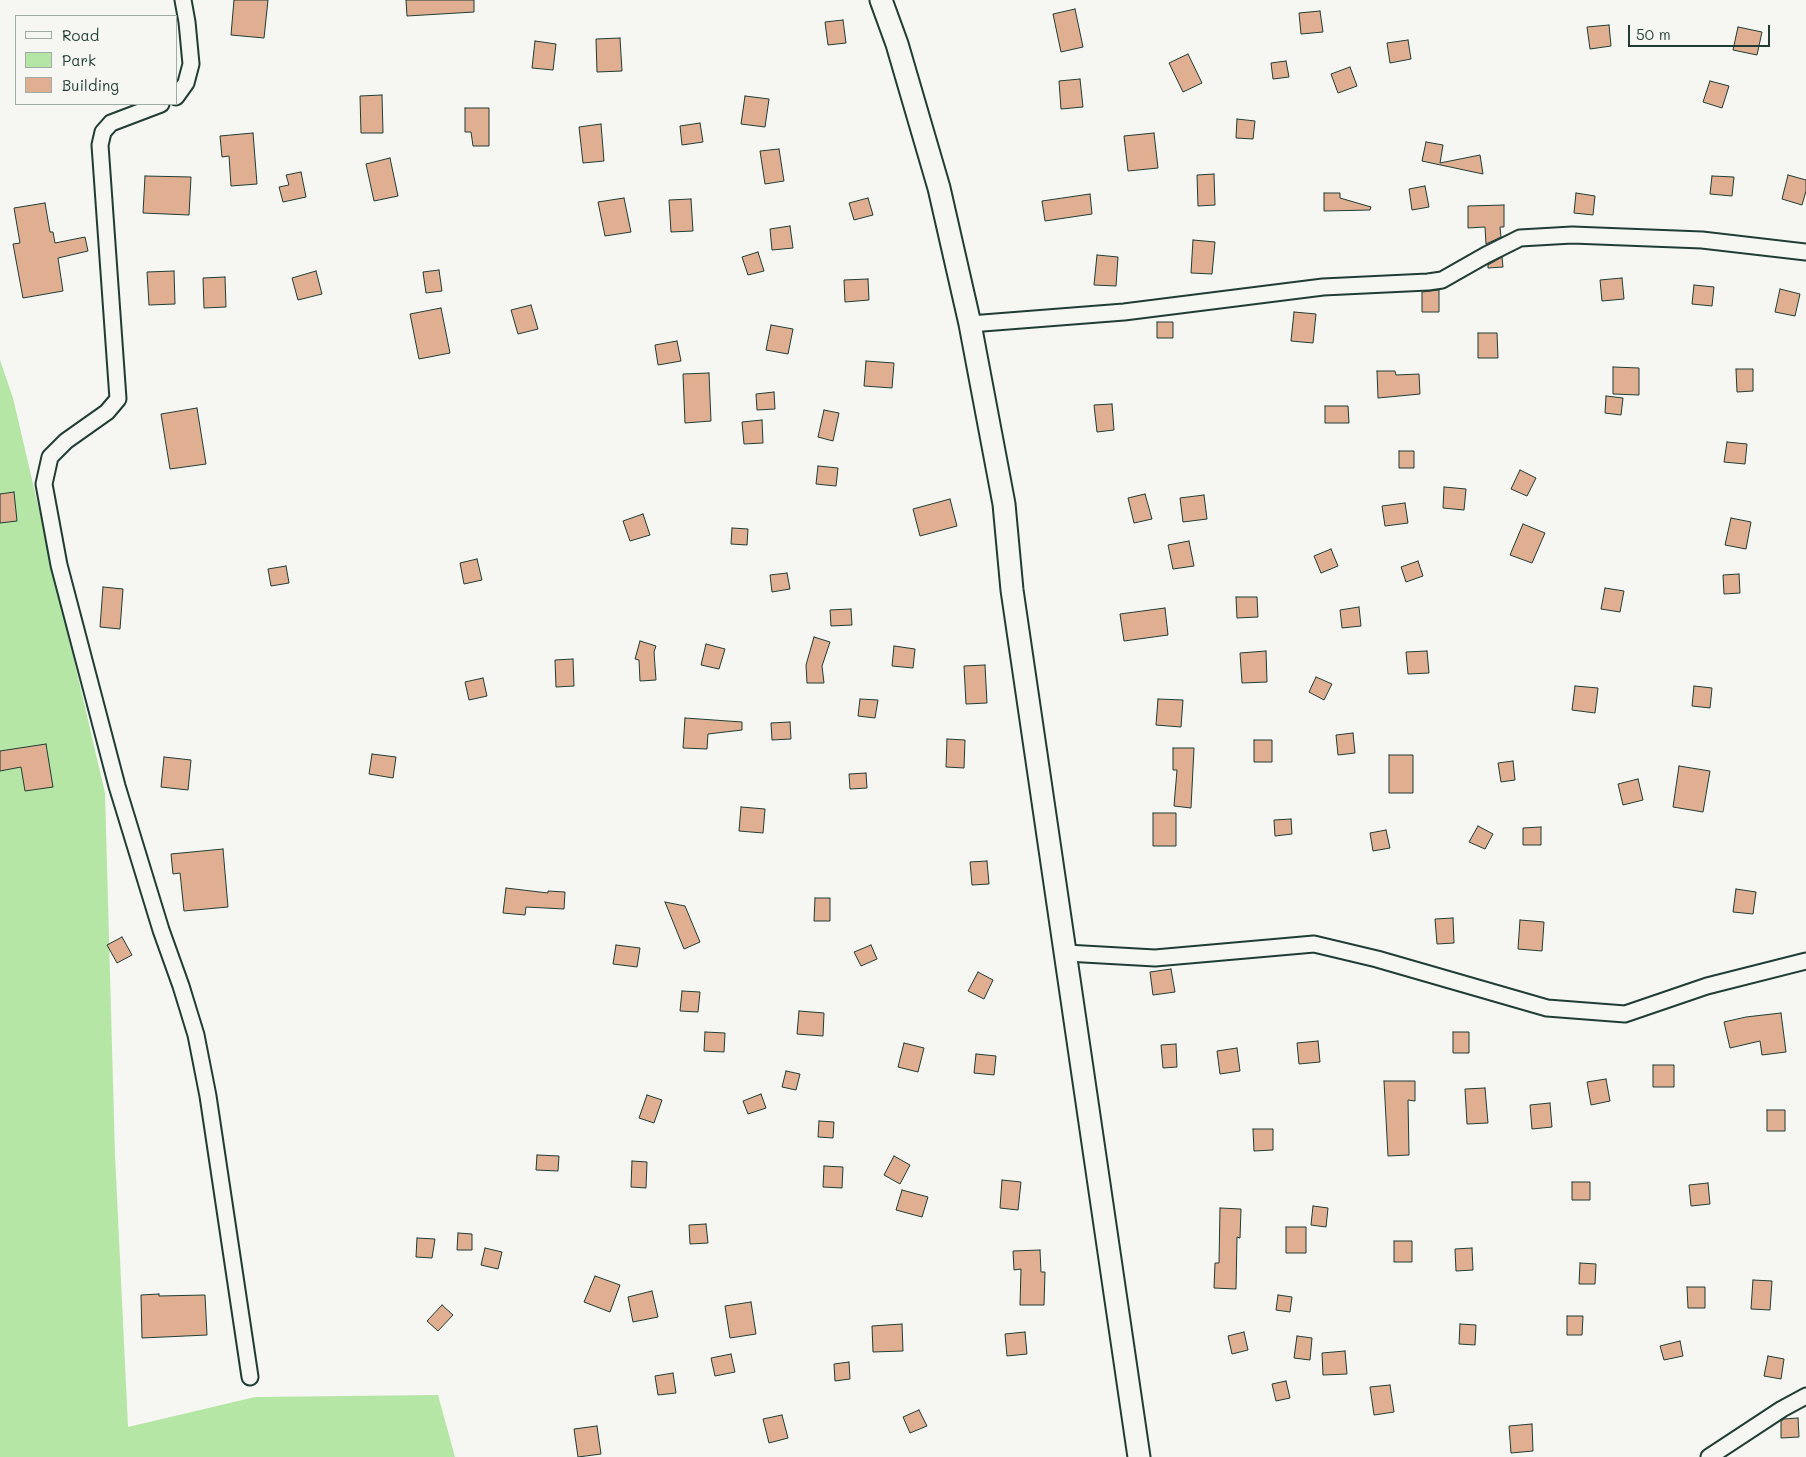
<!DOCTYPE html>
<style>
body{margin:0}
#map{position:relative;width:1806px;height:1457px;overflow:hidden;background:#f6f6f2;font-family:Mali,sans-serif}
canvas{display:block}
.legend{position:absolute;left:15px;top:15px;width:162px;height:90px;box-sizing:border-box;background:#f6f6f2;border:1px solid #a0aca6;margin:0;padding:6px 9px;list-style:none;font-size:15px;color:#1f3d34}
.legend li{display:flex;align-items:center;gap:10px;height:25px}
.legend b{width:25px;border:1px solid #a0aca6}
.scale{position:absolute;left:1628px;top:25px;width:142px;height:22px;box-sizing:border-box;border:2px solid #1f3d34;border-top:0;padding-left:6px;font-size:15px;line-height:18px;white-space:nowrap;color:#1f3d34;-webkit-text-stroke:4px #f6f6f2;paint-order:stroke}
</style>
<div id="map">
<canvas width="1806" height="1457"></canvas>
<ul class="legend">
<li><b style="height:6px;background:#f6f6f2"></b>Road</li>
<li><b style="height:14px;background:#b6e6a6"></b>Park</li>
<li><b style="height:14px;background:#e0af92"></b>Building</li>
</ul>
<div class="scale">50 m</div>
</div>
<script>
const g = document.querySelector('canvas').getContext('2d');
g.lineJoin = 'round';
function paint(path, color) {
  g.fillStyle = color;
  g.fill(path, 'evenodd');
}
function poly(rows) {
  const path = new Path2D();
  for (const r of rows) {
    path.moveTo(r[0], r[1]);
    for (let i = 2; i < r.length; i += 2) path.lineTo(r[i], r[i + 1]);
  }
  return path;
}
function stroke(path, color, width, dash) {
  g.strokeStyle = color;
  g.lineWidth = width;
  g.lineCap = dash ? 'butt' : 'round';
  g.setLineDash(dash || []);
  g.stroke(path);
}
const green = poly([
 [0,360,13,398,105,793,115,1155,128,1427,255,1397,438,1395,455,1457,0,1457]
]);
const building = poly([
 [234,0,268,0,264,38,231,35,234,0],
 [406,0,474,0,474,12,407,16,406,0],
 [1075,9,1083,47,1061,52,1053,14,1075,9],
 [1320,11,1323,32,1301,34,1299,13,1320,11],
 [843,20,846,43,828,45,825,22,843,20],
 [1609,25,1611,46,1590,49,1587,27,1609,25],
 [1738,27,1762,32,1757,55,1733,50,1738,27],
 [620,38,622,71,597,72,596,39,620,38],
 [1408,40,1411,59,1390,63,1387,43,1408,40],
 [535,41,556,44,553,70,532,68,535,41],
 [1188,54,1202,83,1183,92,1169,63,1188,54],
 [1286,61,1289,77,1273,79,1271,63,1286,61],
 [1350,67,1357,86,1338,93,1331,74,1350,67],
 [1080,79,1083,107,1061,109,1059,81,1080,79],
 [1710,81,1729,86,1722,108,1703,102,1710,81],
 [382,95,383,133,361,133,360,96,382,95],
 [745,96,769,99,765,127,741,124,745,96],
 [465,108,489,108,489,146,473,146,471,132,465,132,465,108],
 [1237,119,1255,121,1253,139,1236,138,1237,119],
 [700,123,703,142,682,145,680,126,700,123],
 [601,124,604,161,583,163,579,127,601,124],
 [253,133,257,184,231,186,229,156,222,157,220,136,253,133],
 [1154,133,1158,168,1128,171,1124,136,1154,133],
 [1426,142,1443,145,1440,163,1480,155,1483,174,1422,161,1426,142],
 [779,149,784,181,765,184,760,151,779,149],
 [390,158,398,196,374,201,366,164,390,158],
 [301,172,306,197,283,202,279,187,289,185,286,175,301,172],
 [1214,174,1215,205,1198,206,1197,175,1214,174],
 [1788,175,1806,180,1806,191,1802,205,1782,199,1788,175],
 [145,176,191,177,189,215,143,213,145,176],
 [1712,176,1734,177,1732,196,1710,194,1712,176],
 [1425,186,1429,207,1412,210,1409,189,1425,186],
 [1324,193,1340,193,1340,198,1371,207,1370,210,1324,211,1324,193],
 [1576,193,1595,196,1593,215,1574,213,1576,193],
 [1090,194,1092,214,1045,221,1042,201,1090,194],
 [624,198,631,232,605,236,598,202,624,198],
 [868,198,873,215,854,220,849,203,868,198],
 [691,199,693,231,671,232,669,200,691,199],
 [45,203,50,232,53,232,55,243,85,237,88,251,58,258,63,291,23,298,13,244,20,243,14,208,45,203],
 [1504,205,1504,227,1500,227,1501,237,1486,244,1485,227,1468,228,1468,206,1504,205],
 [790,226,793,248,772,250,770,229,790,226],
 [1193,240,1215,242,1212,274,1191,273,1193,240],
 [758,252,764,271,748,275,742,257,758,252],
 [1097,255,1118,257,1116,286,1094,285,1097,255],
 [1502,257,1503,267,1488,268,1488,265,1502,257],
 [439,270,442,291,426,293,423,272,439,270],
 [174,271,175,304,149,305,147,272,174,271],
 [316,271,322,294,298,300,292,278,316,271],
 [225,277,226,307,204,308,203,278,225,277],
 [1622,278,1624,299,1602,301,1600,280,1622,278],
 [868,279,869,300,845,302,844,280,868,279],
 [1694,285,1714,287,1712,306,1692,304,1694,285],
 [1780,289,1800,294,1795,316,1775,312,1780,289],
 [1439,290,1439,312,1422,312,1422,292,1439,290],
 [531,305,538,329,518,334,511,310,531,305],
 [441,308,450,353,419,359,410,314,441,308],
 [1294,312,1316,314,1313,343,1291,341,1294,312],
 [1157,322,1173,322,1173,338,1157,338,1157,322],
 [771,325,793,329,788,354,766,350,771,325],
 [1478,333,1497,333,1498,358,1478,358,1478,333],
 [677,341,681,361,658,365,655,345,677,341],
 [866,361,894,363,892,388,864,386,866,361],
 [1613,367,1639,368,1639,395,1613,394,1613,367],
 [1736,369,1753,369,1753,391,1737,392,1736,369],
 [1377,371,1395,371,1396,375,1419,374,1420,394,1378,398,1377,371],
 [709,373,711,421,685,423,683,374,709,373],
 [774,392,775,409,757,410,756,394,774,392],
 [1606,396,1623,398,1621,415,1605,413,1606,396],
 [1112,404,1114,430,1097,432,1094,405,1112,404],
 [1325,406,1348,406,1349,423,1325,423,1325,406],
 [197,408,206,464,170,469,161,414,197,408],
 [824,410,839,413,833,441,818,437,824,410],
 [762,420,763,443,744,444,742,422,762,420],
 [1727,442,1747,444,1745,464,1724,462,1727,442],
 [1399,451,1414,451,1414,468,1399,468,1399,451],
 [818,466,838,468,836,486,816,484,818,466],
 [1520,470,1536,478,1527,496,1511,489,1520,470],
 [1444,487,1466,489,1464,510,1443,508,1444,487],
 [14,492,17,521,0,523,0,494,14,492],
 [1145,494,1152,519,1134,523,1128,498,1145,494],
 [1204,495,1207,519,1183,522,1180,498,1204,495],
 [950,499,957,526,920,536,913,509,950,499],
 [1405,503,1408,523,1385,526,1382,506,1405,503],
 [643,514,650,535,630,541,623,521,643,514],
 [1731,518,1751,522,1746,549,1725,545,1731,518],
 [1523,524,1545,533,1532,563,1510,555,1523,524],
 [732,528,748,529,747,545,731,544,732,528],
 [1189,541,1194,566,1173,569,1168,545,1189,541],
 [1331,549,1338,566,1321,573,1314,556,1331,549],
 [477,559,482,580,464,584,460,563,477,559],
 [1418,561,1423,576,1406,582,1401,567,1418,561],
 [286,566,289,583,271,586,268,569,286,566],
 [787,573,790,589,772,592,770,575,787,573],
 [1739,574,1740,593,1724,594,1723,575,1739,574],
 [103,587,123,589,120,629,100,627,103,587],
 [1605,588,1624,591,1620,612,1601,609,1605,588],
 [1236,597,1257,597,1258,617,1237,618,1236,597],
 [1359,607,1361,626,1342,628,1340,610,1359,607],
 [1165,608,1168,635,1124,641,1120,614,1165,608],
 [851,609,852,625,831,626,830,610,851,609],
 [814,637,830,642,822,666,824,683,807,683,806,665,814,637],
 [640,641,656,646,654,652,656,680,640,681,639,660,635,659,640,641],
 [706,644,725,649,719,669,701,665,706,644],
 [894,646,915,649,913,668,892,666,894,646],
 [1266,651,1267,682,1242,683,1240,653,1266,651],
 [1427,651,1429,673,1408,674,1406,652,1427,651],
 [573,659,574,686,556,687,555,660,573,659],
 [985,665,987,703,966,704,964,666,985,665],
 [1316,677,1332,684,1324,700,1309,692,1316,677],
 [483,678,487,696,469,700,465,682,483,678],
 [1575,686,1598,688,1595,713,1572,710,1575,686],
 [1694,686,1712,688,1710,708,1692,706,1694,686],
 [860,699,878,700,875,718,858,716,860,699],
 [1158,699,1183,700,1181,727,1156,725,1158,699],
 [685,718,742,722,742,730,708,734,707,749,683,748,685,718],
 [790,722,791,739,772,740,771,723,790,722],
 [1353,733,1355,753,1338,755,1336,735,1353,733],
 [947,739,965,740,964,768,946,767,947,739],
 [1254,740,1272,740,1272,762,1254,762,1254,740],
 [46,744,53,787,25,791,21,767,0,771,0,751,46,744],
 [1173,748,1194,748,1191,808,1174,806,1177,770,1173,770,1173,748],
 [372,754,396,757,393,778,369,774,372,754],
 [1389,755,1413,755,1413,793,1389,793,1389,755],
 [164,757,191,760,188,790,161,787,164,757],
 [1513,761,1515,780,1501,782,1498,763,1513,761],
 [1679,766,1710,771,1703,812,1673,807,1679,766],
 [866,773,867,788,850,789,849,774,866,773],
 [1638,779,1643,800,1623,805,1618,784,1638,779],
 [741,807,765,809,763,833,739,831,741,807],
 [1153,813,1176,813,1176,846,1153,846,1153,813],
 [1291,819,1292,834,1275,836,1274,820,1291,819],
 [1478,826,1493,834,1485,849,1469,842,1478,826],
 [1541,827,1541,845,1523,845,1523,828,1541,827],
 [1386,830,1390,848,1373,851,1370,833,1386,830],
 [223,849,228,907,184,911,180,873,173,874,171,854,223,849],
 [987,861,989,884,972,885,970,862,987,861],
 [506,888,548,893,548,891,565,892,564,909,526,907,525,915,503,913,506,888],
 [1736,889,1756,892,1753,914,1733,912,1736,889],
 [815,898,830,898,830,921,814,921,815,898],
 [665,902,685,906,700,942,684,949,665,902],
 [1453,918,1454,943,1437,944,1435,919,1453,918],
 [1520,920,1544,922,1542,951,1518,949,1520,920],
 [122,937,132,955,117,963,107,945,122,937],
 [616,945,640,948,637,967,613,964,616,945],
 [871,945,877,959,861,966,854,952,871,945],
 [1171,969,1175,992,1153,995,1150,972,1171,969],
 [978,972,993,980,984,999,968,991,978,972],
 [682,991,700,992,698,1012,680,1011,682,991],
 [799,1011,824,1013,823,1036,797,1034,799,1011],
 [1781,1013,1786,1052,1762,1055,1760,1041,1730,1048,1724,1022,1746,1017,1781,1013],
 [705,1032,725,1033,724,1052,704,1051,705,1032],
 [1453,1032,1469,1032,1469,1053,1453,1053,1453,1032],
 [1318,1041,1320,1062,1299,1064,1297,1043,1318,1041],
 [904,1043,924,1048,918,1072,898,1067,904,1043],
 [1176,1044,1177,1067,1163,1068,1161,1045,1176,1044],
 [1237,1048,1240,1071,1220,1074,1217,1051,1237,1048],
 [976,1054,996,1056,994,1075,974,1073,976,1054],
 [1653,1065,1674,1065,1674,1087,1653,1087,1653,1065],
 [786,1071,800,1074,796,1090,782,1087,786,1071],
 [1606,1079,1610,1101,1591,1105,1587,1082,1606,1079],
 [1384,1081,1415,1081,1415,1101,1408,1100,1409,1155,1388,1156,1384,1081],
 [1485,1088,1488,1123,1467,1124,1465,1089,1485,1088],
 [761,1094,766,1108,748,1114,743,1101,761,1094],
 [647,1095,662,1100,654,1123,639,1118,647,1095],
 [1550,1103,1552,1127,1532,1129,1530,1105,1550,1103],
 [1767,1110,1785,1110,1785,1131,1767,1131,1767,1110],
 [819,1121,834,1122,833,1138,818,1137,819,1121],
 [1253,1129,1273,1129,1273,1150,1254,1151,1253,1129],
 [537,1155,559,1156,558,1171,536,1170,537,1155],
 [894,1156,910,1165,900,1184,884,1175,894,1156],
 [632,1161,647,1162,646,1188,631,1187,632,1161],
 [824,1166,843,1167,842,1188,823,1187,824,1166],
 [1002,1180,1021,1182,1018,1210,1000,1208,1002,1180],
 [1572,1182,1590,1182,1590,1200,1572,1200,1572,1182],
 [1708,1183,1710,1204,1691,1206,1689,1185,1708,1183],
 [902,1190,928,1197,922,1217,896,1210,902,1190],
 [1313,1206,1328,1208,1326,1227,1311,1225,1313,1206],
 [1220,1208,1241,1209,1240,1238,1237,1237,1236,1289,1214,1288,1215,1263,1219,1263,1220,1208],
 [706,1224,708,1243,690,1244,689,1225,706,1224],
 [1286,1227,1306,1227,1306,1253,1286,1253,1286,1227],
 [458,1233,472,1234,472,1250,457,1250,458,1233],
 [417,1238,435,1239,432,1258,416,1257,417,1238],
 [1394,1241,1412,1241,1412,1262,1394,1262,1394,1241],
 [485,1248,502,1252,498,1269,481,1265,485,1248],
 [1472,1248,1473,1270,1456,1271,1455,1249,1472,1248],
 [1040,1250,1041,1272,1045,1272,1044,1305,1020,1305,1021,1269,1014,1270,1013,1251,1040,1250],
 [1580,1263,1596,1264,1595,1284,1579,1284,1580,1263],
 [595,1276,620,1285,610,1312,584,1302,595,1276],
 [1753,1280,1772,1281,1770,1310,1751,1309,1753,1280],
 [1687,1287,1705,1287,1705,1308,1688,1308,1687,1287],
 [652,1291,658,1317,633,1322,628,1297,652,1291],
 [159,1294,159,1296,205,1295,207,1335,142,1338,141,1295,159,1294],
 [1278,1295,1292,1297,1290,1312,1276,1310,1278,1295],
 [751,1302,756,1334,730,1338,725,1306,751,1302],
 [442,1305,453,1315,438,1331,427,1321,442,1305],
 [1567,1316,1583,1316,1582,1335,1567,1335,1567,1316],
 [902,1324,903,1351,873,1352,872,1326,902,1324],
 [1460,1324,1476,1325,1475,1345,1459,1344,1460,1324],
 [1025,1332,1027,1354,1007,1356,1005,1334,1025,1332],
 [1244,1332,1248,1350,1232,1354,1228,1336,1244,1332],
 [1297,1336,1312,1338,1310,1360,1294,1358,1297,1336],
 [1680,1341,1683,1356,1664,1360,1660,1346,1680,1341],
 [1345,1351,1347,1374,1323,1375,1322,1353,1345,1351],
 [731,1354,735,1372,715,1376,711,1358,731,1354],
 [1768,1356,1784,1359,1781,1379,1764,1376,1768,1356],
 [849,1362,850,1379,835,1381,834,1364,849,1362],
 [673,1373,676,1393,658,1395,655,1376,673,1373],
 [1286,1381,1290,1398,1276,1401,1272,1384,1286,1381],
 [1390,1385,1394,1412,1374,1415,1370,1387,1390,1385],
 [919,1410,927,1426,910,1433,903,1417,919,1410],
 [782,1415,788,1438,769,1443,763,1419,782,1415],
 [1798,1418,1799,1437,1781,1438,1781,1421,1784,1419,1798,1418],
 [1532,1424,1533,1451,1511,1453,1509,1426,1532,1424],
 [597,1426,601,1454,578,1457,574,1429,597,1426]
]);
const minor = poly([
 [176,97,186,83,191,64,187,22,183,0],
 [161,104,111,123,103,132,100,145,118,399,107,412,66,441,50,457,44,484,59,565,117,786,161,930,181,986,196,1035,208,1096,250,1377],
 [970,324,1124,312,1323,287,1428,282,1442,280,1486,255,1520,238,1572,235,1702,240,1806,252],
 [1066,953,1155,958,1314,944,1377,959,1547,1008,1625,1014,1707,986,1806,961],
 [1709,1457,1782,1409,1806,1396]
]);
const secondary = poly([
 [881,0,897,44,939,188,970,324,1004,504,1012,590,1139,1457]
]);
paint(green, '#b6e6a6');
paint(building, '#e0af92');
stroke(building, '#1f3d34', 1);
stroke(minor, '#1f3d34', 19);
stroke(secondary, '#1f3d34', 25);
stroke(minor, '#f6f6f2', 15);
stroke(secondary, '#f6f6f2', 21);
</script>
